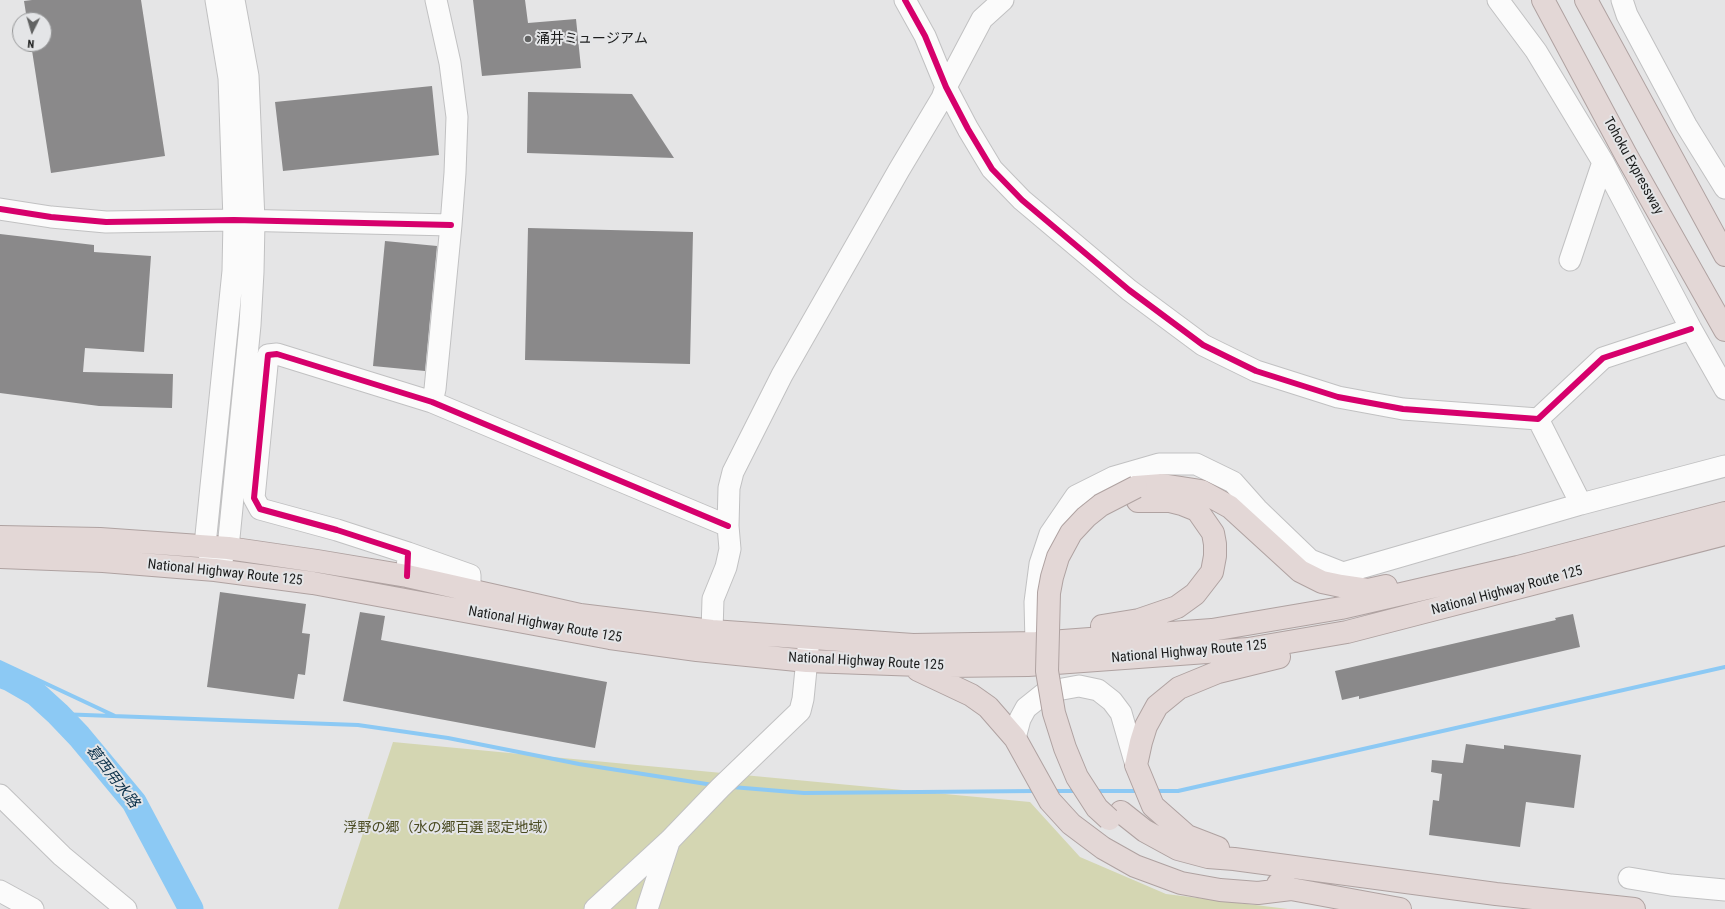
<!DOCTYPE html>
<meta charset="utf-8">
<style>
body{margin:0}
#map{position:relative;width:1725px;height:909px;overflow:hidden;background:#e5e5e6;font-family:"Roboto Condensed",sans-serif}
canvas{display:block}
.north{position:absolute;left:12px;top:12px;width:40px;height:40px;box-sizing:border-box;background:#e4e5e7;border:1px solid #949596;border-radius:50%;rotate:185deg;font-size:11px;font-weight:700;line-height:16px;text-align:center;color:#1c1d1d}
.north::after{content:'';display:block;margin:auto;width:14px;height:18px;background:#626363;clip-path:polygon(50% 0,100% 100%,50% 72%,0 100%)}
</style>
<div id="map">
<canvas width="1725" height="909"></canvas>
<div class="north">N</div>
</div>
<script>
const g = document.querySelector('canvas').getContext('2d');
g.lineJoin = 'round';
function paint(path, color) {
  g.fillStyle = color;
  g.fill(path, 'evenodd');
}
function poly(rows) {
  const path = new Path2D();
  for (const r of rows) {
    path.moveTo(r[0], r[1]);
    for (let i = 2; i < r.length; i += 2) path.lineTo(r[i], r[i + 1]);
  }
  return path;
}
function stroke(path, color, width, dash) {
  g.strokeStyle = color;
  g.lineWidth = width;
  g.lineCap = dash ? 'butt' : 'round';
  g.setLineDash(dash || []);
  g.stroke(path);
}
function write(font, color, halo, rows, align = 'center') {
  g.font = font + ' "Roboto Condensed","Noto Sans JP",sans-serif';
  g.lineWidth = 4;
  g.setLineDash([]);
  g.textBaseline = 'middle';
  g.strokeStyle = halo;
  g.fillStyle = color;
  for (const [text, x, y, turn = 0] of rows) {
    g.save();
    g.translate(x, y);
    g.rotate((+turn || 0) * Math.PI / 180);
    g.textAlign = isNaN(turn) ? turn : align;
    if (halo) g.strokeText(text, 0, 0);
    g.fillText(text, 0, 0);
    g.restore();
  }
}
const green = poly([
 [393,742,1030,802,1080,857,1166,894,1288,909,338,909]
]);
const stream = poly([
 [0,662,115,716],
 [58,714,358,725,448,738,579,764,713,785],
 [732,787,804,793,1036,791],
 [1053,791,1076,791],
 [1095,791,1138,791],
 [1153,791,1178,791,1725,667]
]);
const river = poly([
 [0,675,10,679,36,694,58,714,79,736,134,802,191,909]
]);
const building = poly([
 [32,0,141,0,165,156,51,173,31,44,44,44,44,20,27,20,24,1],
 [473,0,525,0,528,23,576,19,581,68,482,76],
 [432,86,439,155,283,171,275,102],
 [528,92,632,94,674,158,527,153],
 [528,228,693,232,690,364,525,360],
 [0,234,94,245,94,252,151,256,144,352,85,348,83,372,173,374,172,408,99,406,0,393],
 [385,241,437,246,425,371,373,366],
 [220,592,306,604,302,633,310,634,305,675,298,674,294,699,207,687],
 [360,612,385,616,381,640,607,682,595,748,343,701],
 [1573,614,1580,647,1359,699,1359,696,1342,700,1335,671,1556,620,1555,618],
 [1466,744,1504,749,1504,745,1581,755,1574,808,1526,802,1520,847,1429,835,1433,800,1439,801,1442,774,1431,772,1432,760,1463,763]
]);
const minor = poly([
 [905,0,925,36,946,87,968,129,992,169,1022,200,1129,290,1203,345,1256,371,1338,397,1403,409,1538,419,1603,358,1691,329],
 [1498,0,1536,51,1603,162,1691,329,1725,389],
 [1622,0,1627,15,1686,125,1725,188],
 [0,209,51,217,106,222,234,220,451,225],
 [1570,260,1603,162],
 [432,402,435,389,451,225,455,173,457,117,450,63,436,0],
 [1538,419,1581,504],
 [408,553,470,575,470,590],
 [213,563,205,545,233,271,234,220,229,78,216,0],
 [219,563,228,548,250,325,253,272,254,221,248,76,234,0],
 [407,576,408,553,337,530,260,509,254,498,268,355,277,354,432,402,728,526],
 [712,631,713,599,726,567,730,549,728,526,729,488,733,472,782,375,899,170,942,98,946,87,982,19,1003,0],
 [1036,643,1035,602,1040,564,1050,534,1076,496,1114,477,1159,464,1196,464,1233,482,1257,509,1310,560,1343,573,1581,504,1725,466],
 [1015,738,1020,719,1026,708,1046,692,1079,686,1098,690,1112,701,1121,713,1136,765],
 [0,795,62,856,126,909],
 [1629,878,1671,885,1725,890],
 [0,891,33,909],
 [595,909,670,840,720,788,800,711,803,699,809,639],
 [647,909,669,842]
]);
const highway = poly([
 [1543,0,1626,155,1725,330],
 [1586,0,1725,255],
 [1136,487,1162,485,1201,491,1230,507,1300,571,1322,582,1341,586,1368,590,1386,586],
 [0,537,100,539,228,548,317,561,407,576,580,615,712,631,913,645,1036,643,1212,630,1341,608,1518,567,1725,513],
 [0,557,103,561,215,570,313,583,610,638,697,650,807,661,948,666,1028,665,1248,649,1347,632,1725,534],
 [1102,626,1139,620,1177,607,1195,594,1212,572,1215,556,1215,544,1213,533,1197,510,1182,504,1170,501,1138,501],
 [918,670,971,695,988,707,1015,738,1050,801,1071,824,1103,848,1135,866,1181,883,1220,890,1258,893,1291,889],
 [1121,812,1145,831,1178,849,1208,857,1234,859,1496,894,1634,909],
 [1218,848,1187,836,1153,806,1136,765,1141,742,1146,726,1157,706,1179,688,1218,672,1279,657],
 [1278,884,1291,889,1400,909]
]);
const highwayBridge = poly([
 [1109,819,1097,808,1077,777,1065,748,1054,713,1047,671,1049,593,1052,577,1058,557,1071,533,1086,517,1101,505,1136,487]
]);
const cycleway = poly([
 [905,0,925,36,946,87,968,129,992,169,1022,200,1129,290,1203,345,1256,371,1338,397,1403,409,1538,419,1603,358,1691,329],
 [0,209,51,217,106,222,234,220,451,225],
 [407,576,408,553,337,530,260,509,254,498,268,355,277,354,432,402,728,526]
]);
const markers = [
 [528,39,4,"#626363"]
];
const poiNames = [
 ["涌井ミュージアム",536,39]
];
const streetNames = [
 ["Tohoku Expressway",1633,166,61],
 ["National Highway Route 125",225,573,6],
 ["National Highway Route 125",1507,591,-15],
 ["National Highway Route 125",545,625,10],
 ["National Highway Route 125",1189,652,-5],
 ["National Highway Route 125",866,662,3]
];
const parkNames = [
 ["浮野の郷（水の郷百選 認定地域）",450,828]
];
const waterNames = [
 ["葛西用水路",112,777,52]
];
paint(green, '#d4d6b2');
stroke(stream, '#8cc9f4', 4);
stroke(river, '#8cc9f4', 25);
paint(building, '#8a898a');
stroke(minor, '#c1c1c2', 23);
stroke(highway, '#afa2a1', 24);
stroke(minor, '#fbfbfb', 21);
stroke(highway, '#e3d7d6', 22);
stroke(highwayBridge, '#afa2a1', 24, []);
stroke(highwayBridge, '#e3d7d6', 22);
stroke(cycleway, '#d6006c', 6);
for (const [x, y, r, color] of markers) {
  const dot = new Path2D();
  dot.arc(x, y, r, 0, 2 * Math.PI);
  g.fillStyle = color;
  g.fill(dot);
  stroke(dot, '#e4e5e7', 1.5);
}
write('14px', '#1c1d1d', '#e4e5e7', poiNames, 'left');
write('14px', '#1c1d1d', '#e4e5e7', streetNames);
write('14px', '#4a4b22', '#e4e5e7', parkNames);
write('italic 15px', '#0d324b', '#e4e5e7', waterNames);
</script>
